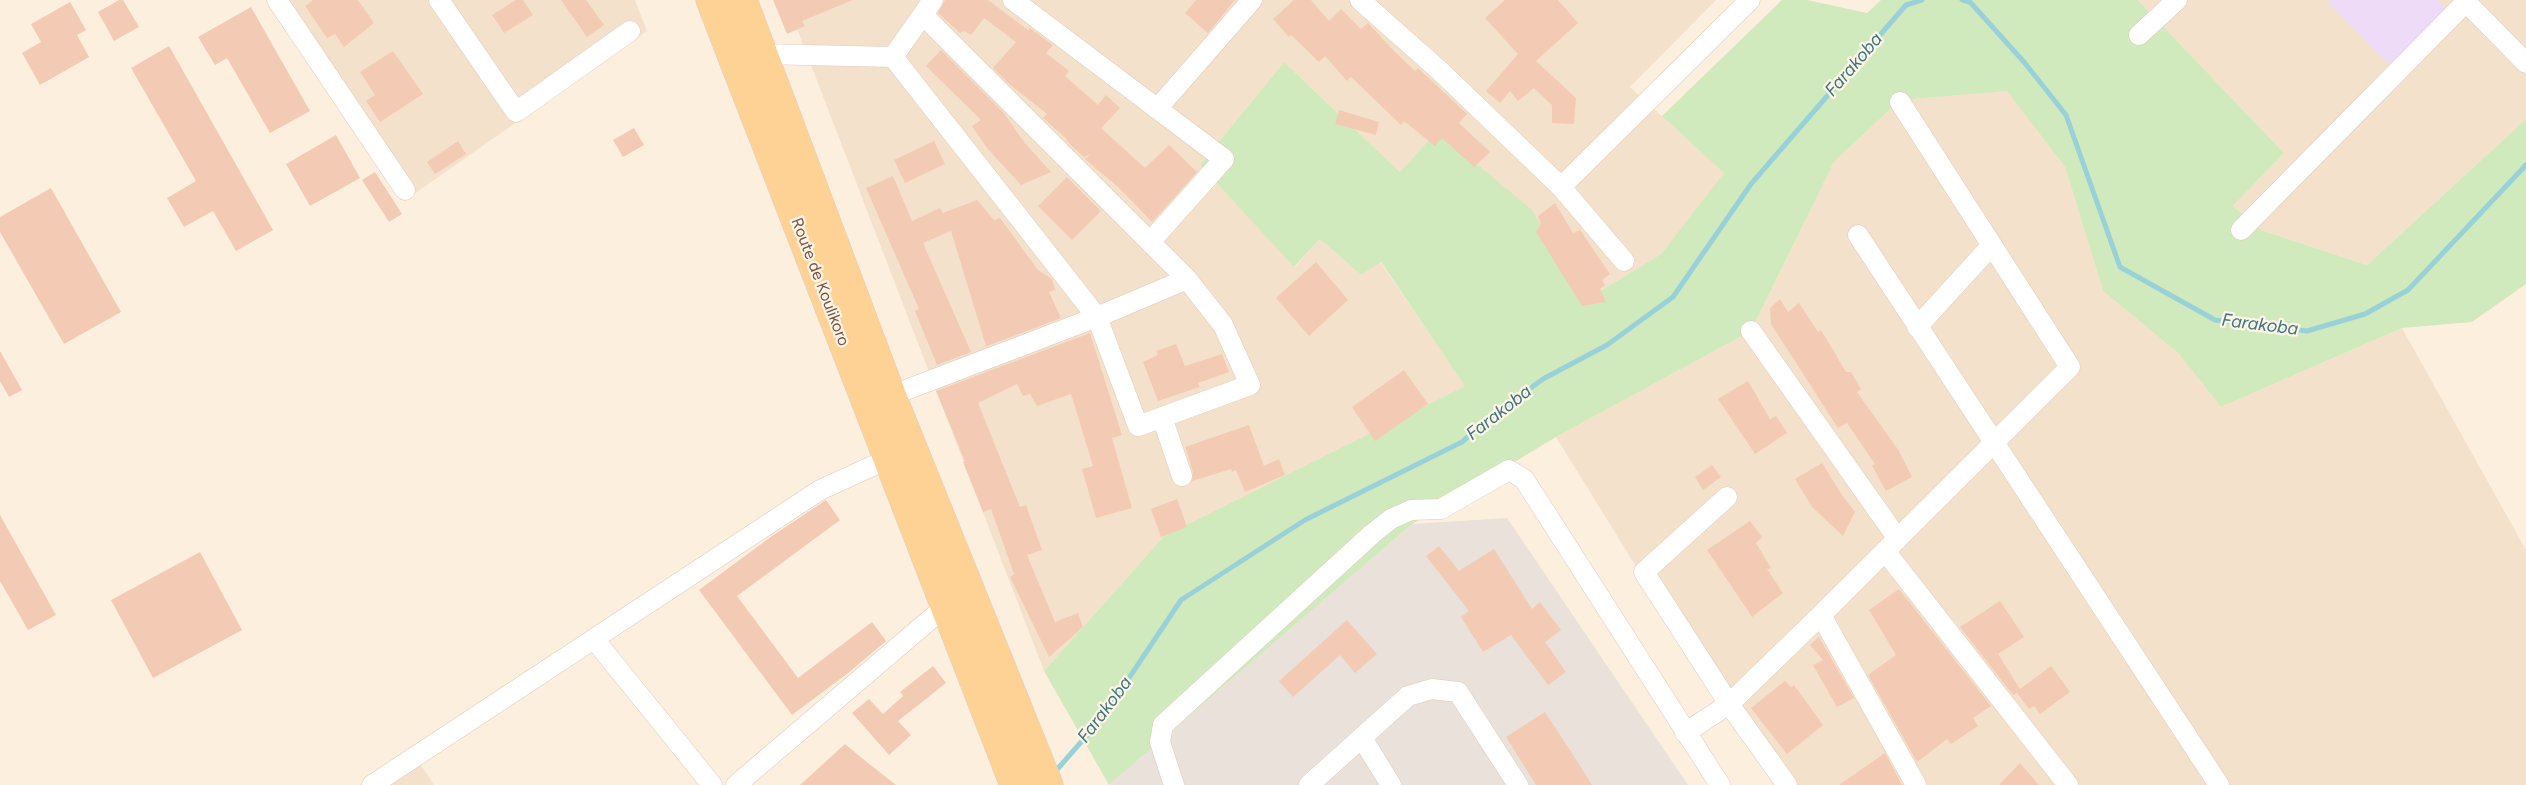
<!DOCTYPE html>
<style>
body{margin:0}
canvas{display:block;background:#fdefde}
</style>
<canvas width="2526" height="785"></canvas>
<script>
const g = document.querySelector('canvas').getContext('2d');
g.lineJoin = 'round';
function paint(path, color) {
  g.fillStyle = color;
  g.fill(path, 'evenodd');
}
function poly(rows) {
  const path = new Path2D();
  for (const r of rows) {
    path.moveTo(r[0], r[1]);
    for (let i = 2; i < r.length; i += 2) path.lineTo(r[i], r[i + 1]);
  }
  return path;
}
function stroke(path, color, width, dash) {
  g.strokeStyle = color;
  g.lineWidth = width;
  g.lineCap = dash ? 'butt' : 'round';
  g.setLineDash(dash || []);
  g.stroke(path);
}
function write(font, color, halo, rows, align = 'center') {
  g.font = font + ' Figtree,sans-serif';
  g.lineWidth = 4.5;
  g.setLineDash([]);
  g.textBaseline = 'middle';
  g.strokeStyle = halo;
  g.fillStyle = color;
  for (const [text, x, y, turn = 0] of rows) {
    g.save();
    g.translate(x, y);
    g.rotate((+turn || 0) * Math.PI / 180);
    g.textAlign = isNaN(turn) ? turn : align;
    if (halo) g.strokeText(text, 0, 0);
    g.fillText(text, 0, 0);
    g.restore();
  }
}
const residential = poly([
 [269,0,635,0,647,31,404,201],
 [786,0,1716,0,1630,87,1725,173,1661,254,1586,300,1437,131,1400,172,1284,62,1200,165,1295,267,1320,239,1361,275,1380,262,1466,386,1164,536,1044,671],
 [2138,0,2526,0,2526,119,2367,265,2261,230,2233,206,2284,153],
 [2007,90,2065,167,2103,291,2178,353,2221,407,2402,328,2526,550,2526,785,1790,785,1700,670,1556,437,1751,331,1834,162,1900,100],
 [411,750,434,785,359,785]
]);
const industrial = poly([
 [1507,518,1688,785,1109,785,1412,524]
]);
const education = poly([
 [2330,0,2438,0,2447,9,2390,66,2328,2]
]);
const green = poly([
 [1782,0,1807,0,1867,13,1881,0,2138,0,2284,153,2233,206,2261,230,2367,265,2526,119,2526,284,2472,322,2402,328,2221,407,2178,353,2103,291,2065,167,2007,91,1900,100,1834,162,1751,331,1556,437,1412,524,1109,785,1044,671,1164,536,1465,386,1381,262,1361,275,1320,239,1294,267,1200,165,1284,62,1400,172,1437,131,1532,210,1586,300,1661,254,1724,173,1662,116]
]);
const stream = poly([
 [1962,0,1970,2,2024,62,2066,115,2120,267,2215,320,2307,331,2365,314,2408,290,2526,165],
 [1054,773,1103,717,1181,600,1305,520,1462,442,1491,417,1543,379,1607,345,1673,297,1751,184,1906,5,1922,0]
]);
const building = poly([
 [119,0,123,0,139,27,114,41,98,12],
 [313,0,358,0,374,23,344,47,335,34,327,38,305,6],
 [516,0,523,0,533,15,504,33,492,15],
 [561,0,586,0,604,25,587,37],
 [773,0,853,0,802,21,805,26,787,34],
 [945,0,988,0,1028,30,1030,28,1053,45,1046,53,1069,71,1065,76,1098,105,1106,95,1120,108,1101,128,1145,168,1169,145,1197,172,1152,222,1118,187,1085,159,1090,154,1084,157,1075,149,1066,140,1067,139,1043,118,1047,114,1009,84,993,68,1016,42,984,18,971,35,964,31,960,33,938,13],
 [1196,0,1235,0,1208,33,1185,13],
 [1294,0,1311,0,1329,21,1341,9,1361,29,1368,23,1394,51,1415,71,1418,68,1467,114,1459,123,1490,152,1474,167,1442,138,1435,146,1404,121,1401,125,1351,77,1347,81,1325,56,1319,62,1291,35,1289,37,1273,19],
 [1505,0,1558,0,1578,23,1536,61,1576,98,1574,124,1552,123,1552,105,1534,88,1518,101,1510,91,1500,103,1486,91,1518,54,1485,18],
 [70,2,86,30,77,35,89,57,40,85,22,53,41,42,31,24],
 [251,7,310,111,270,133,227,58,215,65,198,37],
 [169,46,273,230,236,251,213,211,184,227,167,198,196,181,131,68],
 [941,50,1003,112,1024,142,1051,172,1021,185,987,148,972,126,981,120,926,66],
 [393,51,423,94,380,122,366,101,375,95,360,72],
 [1339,110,1379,122,1376,135,1335,124],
 [634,128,644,145,623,157,613,140],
 [336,135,360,178,310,206,286,164],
 [458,141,466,154,435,174,427,162],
 [934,141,945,164,905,183,894,160],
 [375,172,402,214,389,222,362,180],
 [893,176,912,221,940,208,943,213,977,200,994,220,1000,218,1038,270,1052,279,1055,290,1049,292,1061,318,937,365,915,311,919,309,866,188],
 [951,231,986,346,971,352,923,243],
 [1067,177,1101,211,1072,240,1038,206],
 [51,188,121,312,64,344,0,232,0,217],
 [1555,203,1573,233,1580,230,1610,274,1602,280,1605,285,1600,289,1606,302,1582,306,1536,232,1541,224,1538,216],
 [1316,262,1348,300,1309,336,1276,298],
 [1780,299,1788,312,1799,303,1818,332,1821,330,1846,372,1851,372,1861,389,1857,392,1899,451,1912,477,1886,491,1872,466,1875,464,1847,423,1838,428,1771,324,1770,308],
 [1090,333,1122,435,1112,438,1132,508,1096,518,1082,469,1093,466,1071,394,1037,406,1030,394,1023,396,1017,384,978,403,1020,507,1026,505,1042,550,1027,555,1055,622,1078,613,1083,627,1049,657,1010,577,1014,574,991,509,983,512,963,462,965,461,936,391],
 [1176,344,1185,366,1222,354,1229,372,1198,383,1200,387,1158,401,1143,362,1158,355,1156,351],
 [0,351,22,390,9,397,0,381],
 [1404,370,1428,404,1375,441,1352,407],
 [1748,381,1770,419,1776,416,1787,433,1755,454,1718,399],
 [1249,425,1264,466,1279,459,1285,475,1245,492,1236,470,1232,472,1231,469,1192,481,1193,472,1185,447],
 [1822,463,1842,495,1855,512,1843,536,1812,507,1795,479],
 [1712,465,1721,477,1703,490,1695,477],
 [1177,499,1187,527,1161,537,1151,509],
 [826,500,840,520,737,596,798,678,872,622,886,641,848,673,792,715,699,590,772,536],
 [0,515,56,615,28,630,0,581],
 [1750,521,1762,537,1756,543,1771,568,1767,569,1783,593,1752,617,1707,550],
 [1439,546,1459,571,1494,549,1532,609,1540,602,1561,630,1545,642,1566,672,1548,685,1511,635,1483,652,1461,617,1469,611,1426,556],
 [200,552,242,630,153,678,111,600],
 [1899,589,1991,706,1973,718,1978,726,1951,744,1947,739,1917,762,1868,675,1896,655,1869,610],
 [2000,601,2024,637,1998,654,2020,689,2051,666,2070,692,2040,714,2034,706,2029,709,2017,693,2013,695,1960,627],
 [1347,620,1377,654,1355,673,1340,655,1293,697,1279,681],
 [1819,637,1854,698,1837,707,1813,665,1823,660,1810,645],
 [933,666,946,683,898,721,911,735,889,755,852,713,869,699,883,714,903,696,900,692],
 [1785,681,1791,687,1794,685,1823,725,1787,754,1751,708],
 [1545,712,1566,744,1592,785,1536,785,1506,737],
 [845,744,868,763,896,785,800,785],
 [1885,753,1902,785,1839,785],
 [2020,763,2039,785,1999,785]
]);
const street = poly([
 [277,0,405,190],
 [439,0,516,112,630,31],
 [1013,0,1224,159,1150,242],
 [1360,0,1439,70,1561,187,1624,261],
 [2464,0,2526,63],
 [2139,35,2177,0],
 [761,54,893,57,1097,317,1138,426,1250,385,1223,325,1187,279,923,15],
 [893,57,933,0],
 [1157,109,1252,0],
 [1561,187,1750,0],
 [2241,230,2466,2],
 [1858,235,2219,785],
 [1917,327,1992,245],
 [1751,331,1898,539],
 [890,396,1097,317,1187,279],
 [1162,417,1182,476],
 [1727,497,1644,572,1729,704,1787,785],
 [1885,551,2068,785],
 [1821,615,1916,785],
 [594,639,712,785],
 [1685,733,1729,704,1821,615,2070,367,1900,102],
 [1362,738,1391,785],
 [372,785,820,490,888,459],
 [736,785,946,606,955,602],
 [1174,785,1160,742,1163,725,1372,534,1391,519,1411,510,1441,509,1509,470,1524,479,1720,785],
 [1309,785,1408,696,1432,689,1458,692,1518,785]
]);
const primary = poly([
 [712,0,1016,785],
 [741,0,890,396,1047,785]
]);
const streetNames = [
 ["Route de Koulikoro",820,282,69]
];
const waterNames = [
 ["Farakoba",1854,65,-49],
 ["Farakoba",2260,325,7],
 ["Farakoba",1499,413,-38],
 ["Farakoba",1105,710,-53]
];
paint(residential, '#f4e1cc');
paint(industrial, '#eae1da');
paint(education, '#eddbf8');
paint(green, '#d1eabd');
stroke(stream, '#99d1d8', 5);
paint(building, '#f3cbb5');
stroke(street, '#e0cbba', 21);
stroke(primary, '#dbd3cf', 33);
stroke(street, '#fff', 20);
stroke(primary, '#fed294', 32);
write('16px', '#735446', '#fff4e5', streetNames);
write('italic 18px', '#3c7780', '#fff4e5', waterNames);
</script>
